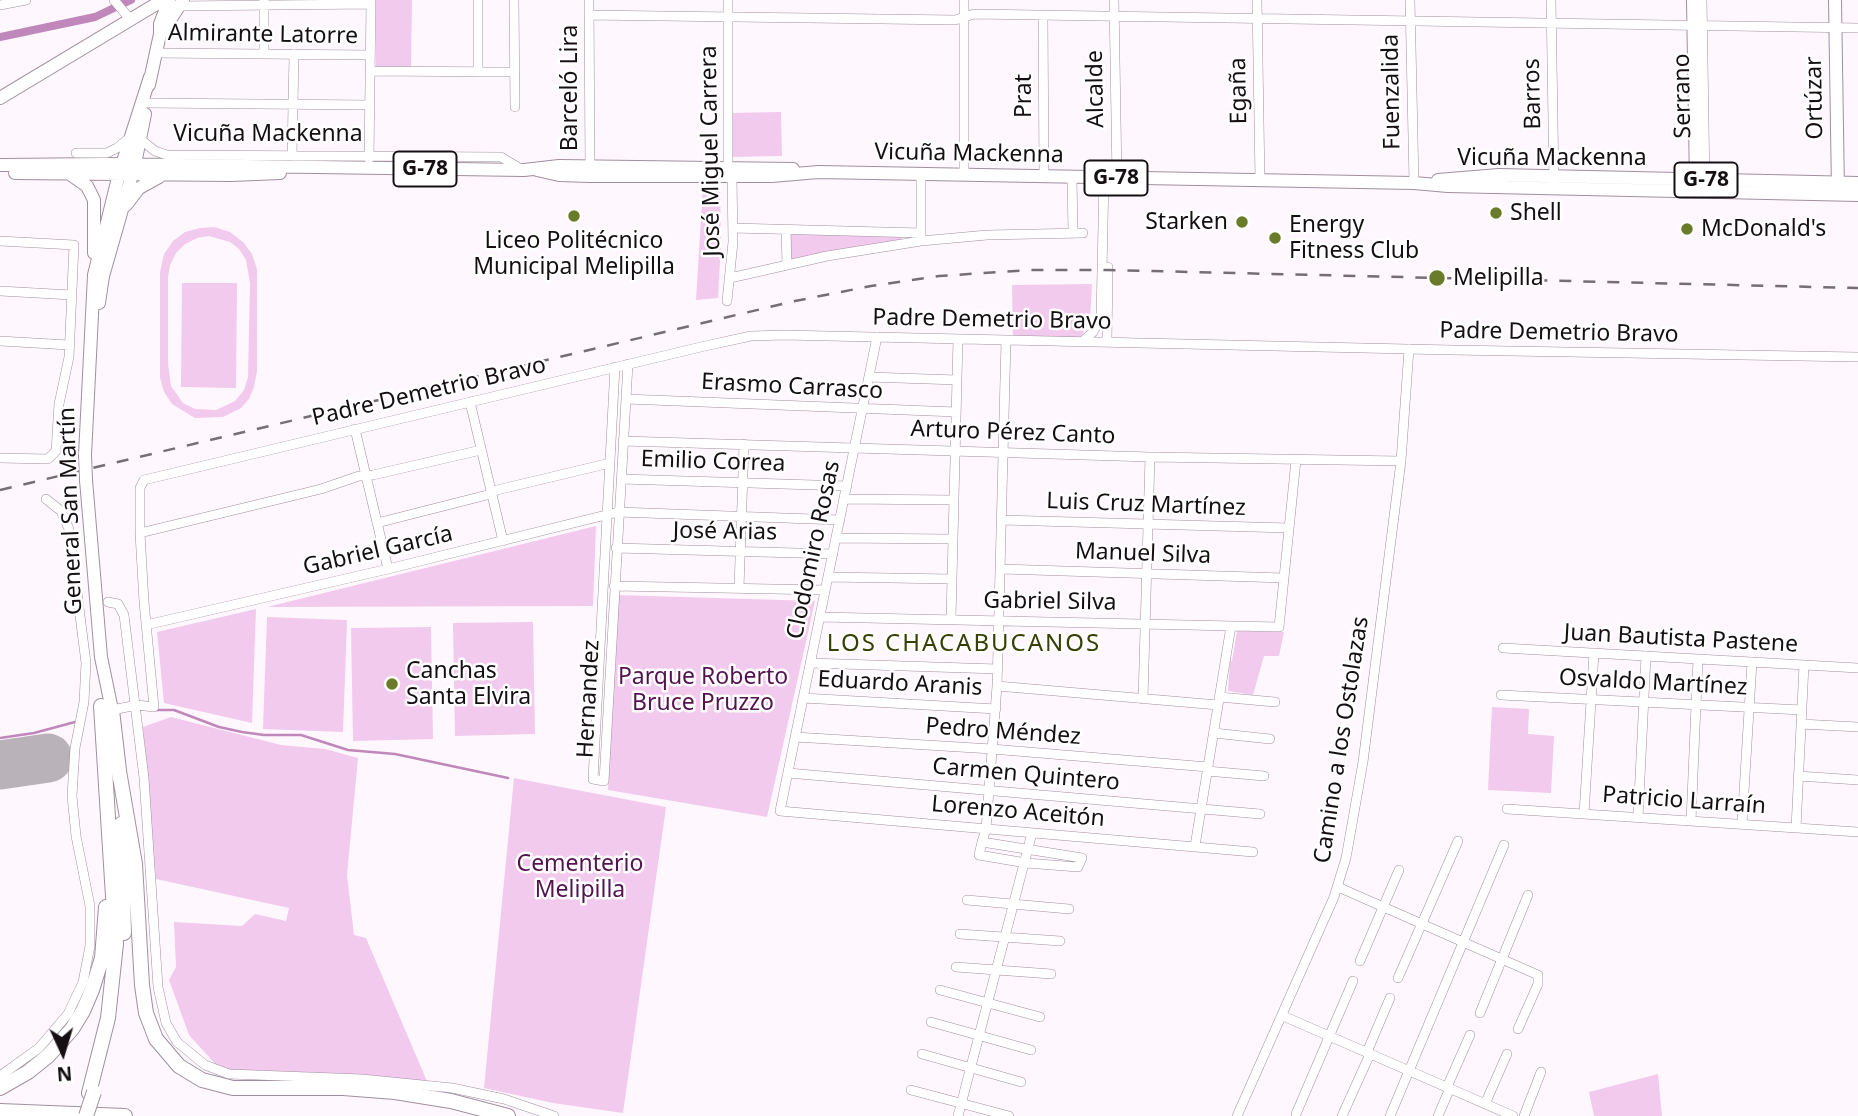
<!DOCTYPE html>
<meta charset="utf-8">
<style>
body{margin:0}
#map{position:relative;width:1858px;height:1116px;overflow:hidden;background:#fff7fe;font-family:"Noto Sans",sans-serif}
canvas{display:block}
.north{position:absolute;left:28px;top:1018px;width:70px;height:70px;-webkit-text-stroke:5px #fff;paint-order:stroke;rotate:176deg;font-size:19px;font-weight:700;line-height:28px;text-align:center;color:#150f14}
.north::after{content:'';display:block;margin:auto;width:24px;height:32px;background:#150f14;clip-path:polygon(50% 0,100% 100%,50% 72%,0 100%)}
</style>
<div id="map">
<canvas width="1858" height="1116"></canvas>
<div class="north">N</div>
</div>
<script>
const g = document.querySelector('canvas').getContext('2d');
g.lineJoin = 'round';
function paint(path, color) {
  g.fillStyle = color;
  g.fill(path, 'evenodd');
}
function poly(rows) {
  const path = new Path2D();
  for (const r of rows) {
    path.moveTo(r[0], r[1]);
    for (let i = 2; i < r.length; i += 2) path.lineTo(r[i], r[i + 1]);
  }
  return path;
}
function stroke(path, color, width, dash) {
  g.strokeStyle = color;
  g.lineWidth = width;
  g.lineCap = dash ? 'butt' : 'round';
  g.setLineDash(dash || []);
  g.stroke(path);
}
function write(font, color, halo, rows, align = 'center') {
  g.font = font + ' "Noto Sans",sans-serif';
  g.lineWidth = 5;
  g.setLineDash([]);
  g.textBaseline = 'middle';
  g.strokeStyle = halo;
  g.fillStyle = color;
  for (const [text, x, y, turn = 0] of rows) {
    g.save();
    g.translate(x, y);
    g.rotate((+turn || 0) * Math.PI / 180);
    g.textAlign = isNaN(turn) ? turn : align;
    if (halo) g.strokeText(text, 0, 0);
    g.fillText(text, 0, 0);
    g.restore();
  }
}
const green = poly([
 [376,0,412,0,411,68,376,67],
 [781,112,782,156,730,157,729,113],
 [703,186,720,187,721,243,718,298,696,300],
 [214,227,230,232,244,243,252,254,257,269,257,371,254,387,249,399,241,408,223,417,195,418,172,404,164,392,160,378,160,272,164,254,173,241,185,232,200,228],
 [209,236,230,242,239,249,246,260,250,283,248,377,244,390,235,401,216,410,195,409,183,403,171,386,168,363,168,277,170,265,176,253,185,244,197,238],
 [790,233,902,235,902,240,791,260],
 [182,283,237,283,236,388,181,387],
 [1092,284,1090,320,1082,335,1075,341,1013,343,1012,285],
 [596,526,593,606,267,607],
 [616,595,815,601,767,817,608,790],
 [256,609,252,723,164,703,157,632],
 [267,617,347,620,343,732,263,729],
 [533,622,535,734,455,736,453,623],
 [431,627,433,739,353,741,351,628],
 [1237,631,1284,632,1279,656,1264,656,1253,695,1228,691,1230,661,1232,661],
 [1492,707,1529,709,1528,734,1554,736,1551,793,1488,790],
 [171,717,281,745,325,749,358,758,347,875,354,935,366,938,429,1086,257,1075,218,1067,189,1035,169,980,176,967,174,922,242,926,255,914,286,921,289,908,156,879,143,727],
 [514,778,666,807,623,1113,553,1103,484,1088],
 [1658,1074,1662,1116,1594,1116,1589,1092]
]);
const stream = poly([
 [157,710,174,710,219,727,242,732,264,735,301,735,348,750,395,754,508,778],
 [0,738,34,733,75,722]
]);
const canal = poly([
 [0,37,95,17,131,0]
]);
const runway = poly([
 [0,765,48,758]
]);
const minor = poly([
 [114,0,130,19],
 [514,0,515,107],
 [589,0,590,170],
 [1114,0,1117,178],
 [1257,0,1260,181],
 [1410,0,1414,183],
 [1551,0,1554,182],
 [1702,0,1705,183],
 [0,5,26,0],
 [179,6,371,4],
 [589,15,955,20,974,14,1858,28],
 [1043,16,1044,177],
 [156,53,370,55],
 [264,54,264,0],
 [370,71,514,72],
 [478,72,478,0],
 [147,103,370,105],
 [140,139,155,151,167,155,501,157,521,169],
 [76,153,107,153,117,148,128,139],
 [292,156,294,54],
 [369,159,371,2],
 [964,175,964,0],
 [1072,177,1073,233],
 [733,228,921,233],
 [786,229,787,265],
 [921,239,921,174],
 [0,241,74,245,69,357,59,404,56,451,48,459,0,458],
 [730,278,827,256,921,241,987,235,1083,233],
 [0,291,72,295],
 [727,301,733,242,732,177,728,166,728,0],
 [877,337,780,811,1253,852],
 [0,341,69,345],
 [1083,341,1093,332,1101,317,1104,178],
 [1107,342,1108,267],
 [615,367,593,779,604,781,628,364],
 [869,377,957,380],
 [626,399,956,412],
 [470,402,503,541],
 [355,429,388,569],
 [623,441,1150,457,1401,461],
 [621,479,847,486],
 [844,499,954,500],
 [1002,520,1289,528],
 [377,523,487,495,497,490,610,463],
 [140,533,321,489,359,476,373,475,481,450],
 [836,538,953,539],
 [616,548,833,554],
 [1001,569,1284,578],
 [828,577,952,579],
 [614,586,825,590],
 [739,588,744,444],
 [108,602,118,604,124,615,144,778,158,987,166,1023,177,1042,205,1065,229,1074,362,1079,452,1088,504,1099,554,1116],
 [820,617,1279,627,1296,460],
 [951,619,958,339],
 [146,625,388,569,618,512,840,520],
 [1503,648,1858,668],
 [810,663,998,669],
 [997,686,1218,705],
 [1501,695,1802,710],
 [1219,697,1275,702],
 [803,698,996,709],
 [1143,699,1150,457],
 [112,710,137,705,154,707,144,602,140,533,140,488,144,480,705,346,751,336,784,335,1452,350,1858,357],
 [1801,724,1858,727],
 [1214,733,1270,739],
 [795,737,992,749,1208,767],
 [1207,771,1264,776],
 [788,773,1260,814],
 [1798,776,1858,780],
 [1507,809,1858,832],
 [1584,814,1594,653],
 [1638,818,1646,656],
 [1691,821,1698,659],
 [1742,824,1752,662],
 [1796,828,1804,665],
 [982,842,1082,858,1078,867,1026,863,979,855,982,842,986,829,997,686,1006,340],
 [1195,846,1231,626],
 [1338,887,1538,975,1538,984,1518,1029],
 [967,900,1069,909],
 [960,934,1060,941],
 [1360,961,1399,870],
 [956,967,1051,974],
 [1398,978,1458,841],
 [940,990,1040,1017],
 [1480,1013,1528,895],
 [1283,1016,1513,1116],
 [931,1022,1031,1050],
 [1367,1052,1390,998],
 [922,1054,1021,1082],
 [0,1076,39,1048,68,1014,83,982,90,946,90,906,76,836,72,796,75,748,84,702,86,663,69,529,61,511,46,499],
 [1447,1087,1470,1035],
 [911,1090,1009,1116],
 [1485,1104,1507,1054],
 [1296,1114,1353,981],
 [958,1116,1032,833],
 [1237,1116,1334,897,1346,858,1363,762,1401,461,1409,349],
 [1342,1116,1370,1054],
 [1390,1116,1504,845],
 [1438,1116,1450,1088],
 [1524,1116,1541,1072]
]);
const major = poly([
 [1693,0,1696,185],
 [1835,0,1838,191],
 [161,34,183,0],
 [149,85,160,34,160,24,169,0],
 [0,98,163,0],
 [0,165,107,164,524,170,559,166,793,169],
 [537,170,559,175,590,176,772,176,818,172,1414,183,1448,186,1858,195],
 [15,173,231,175,280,173],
 [70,174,87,186,94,200,94,253],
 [1438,180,1499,175,1858,183],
 [126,205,139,188,159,177],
 [99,303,103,276,135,164,145,114],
 [85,455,94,275,119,174,150,77],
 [86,480,101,657,112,710]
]);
const highway = poly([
 [112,710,120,779],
 [119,771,135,864,142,985,146,1013,156,1039,179,1066,202,1080,233,1088,343,1088,395,1092,451,1101,508,1116],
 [121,824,124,933],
 [0,1088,28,1072,48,1056,72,1029,83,1011,92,990,102,958,106,907],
 [89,1093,108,1018,116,944,101,706],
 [0,1111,125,1116]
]);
const rail = poly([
 [0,490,795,301,871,286,939,276,1030,270,1108,270,1858,288]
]);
const majorBridge = poly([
 [85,455,86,480]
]);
const highwayBridge = poly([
 [86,1116,94,1092]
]);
const markers = [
 [1496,213,7,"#6a7b2a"],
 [574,216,7,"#6a7b2a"],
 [1242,222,7,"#6a7b2a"],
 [1687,229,7,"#6a7b2a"],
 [1275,238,7,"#6a7b2a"],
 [1437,278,9,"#6a7b2a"],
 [392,684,7,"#6a7b2a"]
];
const shields = [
 [425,169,63],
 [1116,178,63],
 [1706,180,63]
];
const shieldNames = [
 ["G-78",425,169],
 ["G-78",1116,178],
 ["G-78",1706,180]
];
const streetNames = [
 ["Almirante Latorre",263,35,1],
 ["Barceló Lira",570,88,-90],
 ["Alcalde",1096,89,-91],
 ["Egaña",1239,91,-91],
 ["Fuenzalida",1392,92,-91],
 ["Barros",1533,94,-91],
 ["Prat",1024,96,-90],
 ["Serrano",1683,96,-91],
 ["Ortúzar",1815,98,-91],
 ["Vicuña Mackenna",268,134],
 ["José Miguel Carrera",711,151,-91],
 ["Vicuña Mackenna",969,154,1],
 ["Vicuña Mackenna",1552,158],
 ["Padre Demetrio Bravo",992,320,1],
 ["Padre Demetrio Bravo",1559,333,1],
 ["Erasmo Carrasco",792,387,3],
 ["Padre Demetrio Bravo",429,392,-13],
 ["Arturo Pérez Canto",1013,433,2],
 ["Emilio Correa",713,462,2],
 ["Luis Cruz Martínez",1146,505,2],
 ["General San Martín",71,511,-92],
 ["José Arias",725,532,1],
 ["Clodomiro Rosas",814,550,-78],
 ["Gabriel García",378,551,-13],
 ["Manuel Silva",1143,554,2],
 ["Gabriel Silva",1050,602,1],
 ["Juan Bautista Pastene",1681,639,3],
 ["Osvaldo Martínez",1653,683,3],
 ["Eduardo Aranis",900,684,3],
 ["Hernandez",589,699,-87],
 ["Pedro Méndez",1003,732,4],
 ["Camino a los Ostolazas",1342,740,-81],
 ["Carmen Quintero",1026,775,5],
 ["Patricio Larraín",1684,801,4],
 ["Lorenzo Aceitón",1018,812,5]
];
const poiNames = [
 ["Shell",1510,213],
 ["Starken",1228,222,"right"],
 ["Energy",1289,225],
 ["Fitness Club",1289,251],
 ["McDonald's",1701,229],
 ["Liceo Politécnico",574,241,"center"],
 ["Municipal Melipilla",574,267,"center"],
 ["Melipilla",1453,278],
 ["Canchas",406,671],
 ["Santa Elvira",406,697]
];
const parkNames = [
 ["Parque Roberto",703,677],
 ["Bruce Pruzzo",703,703],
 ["Cementerio",580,864],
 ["Melipilla",580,890]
];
const neighbourhoodNames = [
 ["LOS CHACABUCANOS",964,644]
];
paint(green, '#f2caee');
stroke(stream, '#c088ba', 2.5);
stroke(canal, '#c088ba', 8);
stroke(runway, '#bab2b9', 49);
stroke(minor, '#a18f9f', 10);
stroke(major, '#a18f9f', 14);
stroke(highway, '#a18f9f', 16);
stroke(minor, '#fff', 9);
stroke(major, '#fff', 12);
stroke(highway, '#fff', 14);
stroke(rail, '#756e74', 2.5, [12, 12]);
stroke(majorBridge, '#a18f9f', 14, []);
stroke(highwayBridge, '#a18f9f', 16, []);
stroke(majorBridge, '#fff', 12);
stroke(highwayBridge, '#fff', 14);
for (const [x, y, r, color] of markers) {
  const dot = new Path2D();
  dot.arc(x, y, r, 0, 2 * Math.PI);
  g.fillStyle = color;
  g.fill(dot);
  stroke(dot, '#fff', 2.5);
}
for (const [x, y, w] of shields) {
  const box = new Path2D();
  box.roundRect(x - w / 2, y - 17.5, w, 35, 5);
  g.fillStyle = '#fff';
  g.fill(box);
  stroke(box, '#150f14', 2);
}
write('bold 21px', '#150f14', null, shieldNames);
write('23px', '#150f14', '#fff', streetNames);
write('23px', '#150f14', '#fff', poiNames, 'left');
write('23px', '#541251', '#fff', parkNames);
g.letterSpacing = '2px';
write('24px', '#364004', '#fff', neighbourhoodNames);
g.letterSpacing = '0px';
</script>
